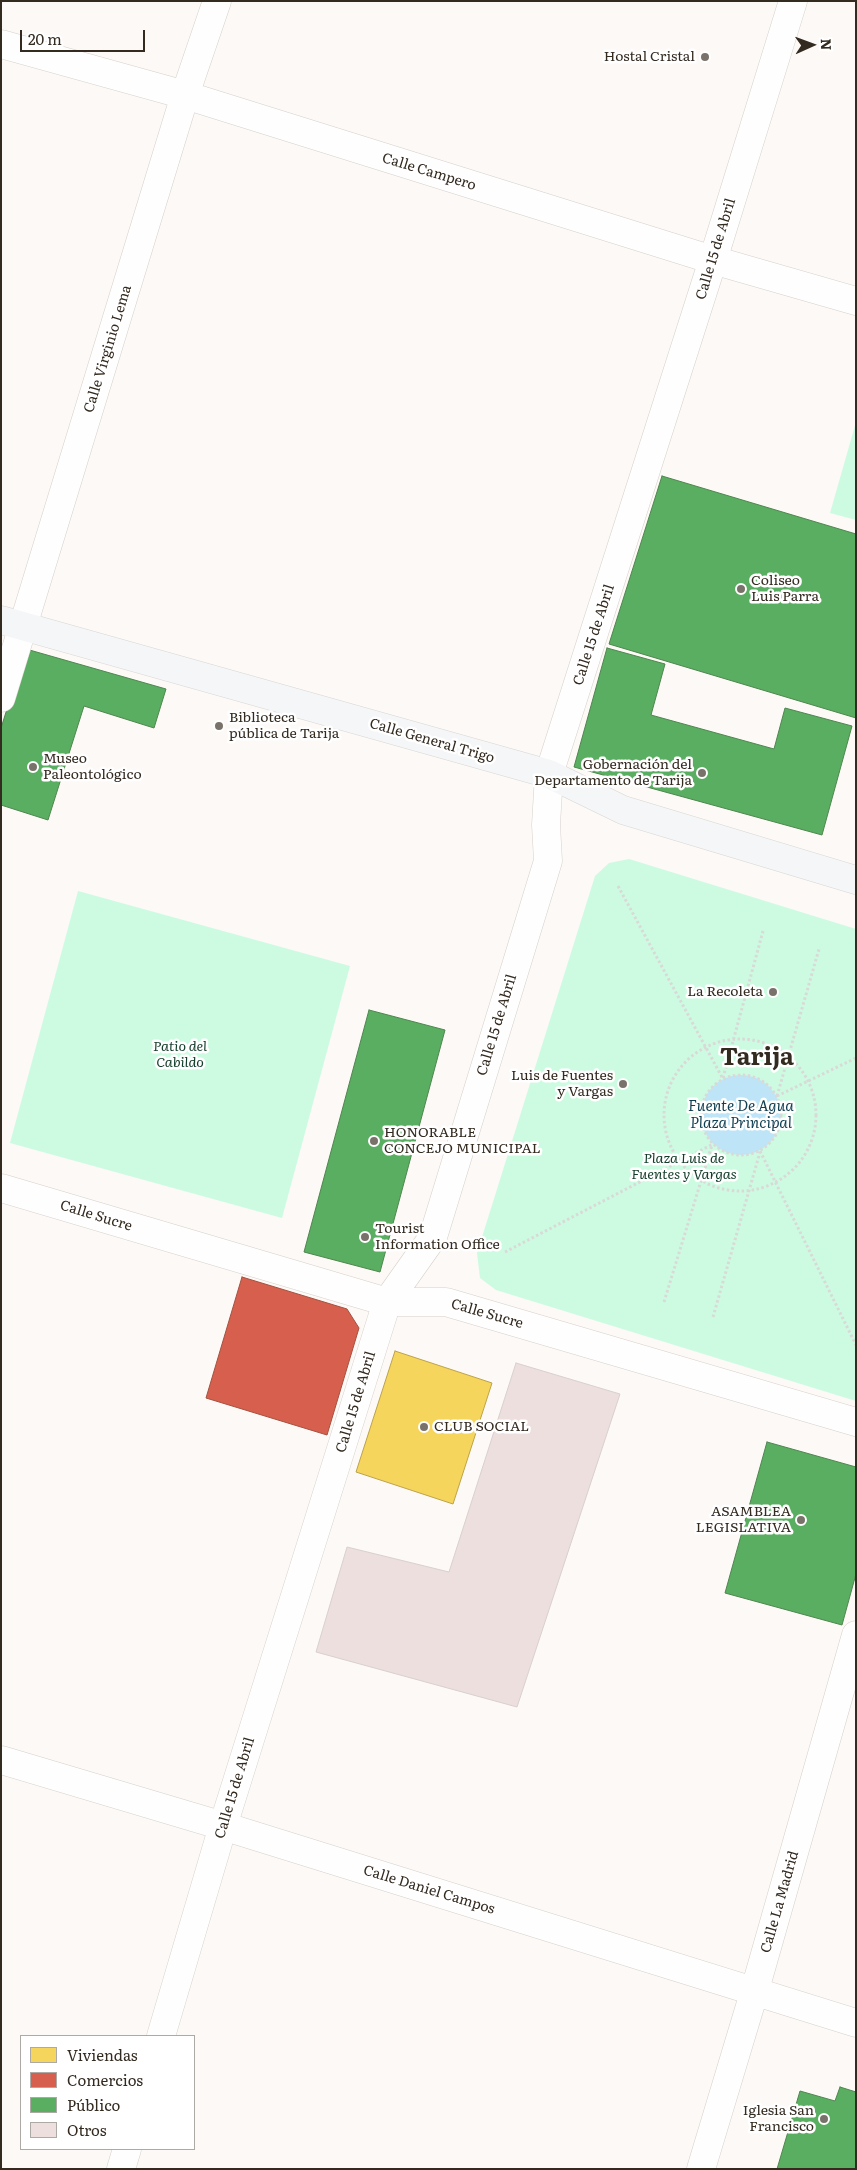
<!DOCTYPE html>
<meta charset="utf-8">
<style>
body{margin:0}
#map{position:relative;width:857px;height:2170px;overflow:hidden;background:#fcf9f6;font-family:Literata,serif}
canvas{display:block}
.frame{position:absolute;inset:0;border:2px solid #332a20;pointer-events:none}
.legend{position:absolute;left:20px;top:2035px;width:175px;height:115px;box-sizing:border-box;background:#fff;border:1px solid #adaaa6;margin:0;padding:6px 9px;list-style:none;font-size:15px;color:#332a20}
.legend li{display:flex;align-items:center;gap:10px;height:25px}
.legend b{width:25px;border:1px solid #adaaa6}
.north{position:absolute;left:787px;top:20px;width:50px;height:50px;-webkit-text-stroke:4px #fff;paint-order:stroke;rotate:88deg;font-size:14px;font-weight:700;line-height:20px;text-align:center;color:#332a20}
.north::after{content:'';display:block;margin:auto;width:18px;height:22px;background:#332a20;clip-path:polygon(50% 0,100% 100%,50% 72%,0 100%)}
.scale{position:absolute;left:20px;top:30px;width:125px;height:22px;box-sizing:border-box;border:2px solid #332a20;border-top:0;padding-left:6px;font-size:15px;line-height:18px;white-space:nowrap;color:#332a20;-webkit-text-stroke:4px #fff;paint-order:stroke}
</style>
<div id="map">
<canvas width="857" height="2170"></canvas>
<div class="frame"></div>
<ul class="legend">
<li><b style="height:14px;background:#f6d55c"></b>Viviendas</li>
<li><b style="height:14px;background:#d6604d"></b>Comercios</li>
<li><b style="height:14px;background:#5aae61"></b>Público</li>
<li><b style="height:14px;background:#ecdfdd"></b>Otros</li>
</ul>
<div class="north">N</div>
<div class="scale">20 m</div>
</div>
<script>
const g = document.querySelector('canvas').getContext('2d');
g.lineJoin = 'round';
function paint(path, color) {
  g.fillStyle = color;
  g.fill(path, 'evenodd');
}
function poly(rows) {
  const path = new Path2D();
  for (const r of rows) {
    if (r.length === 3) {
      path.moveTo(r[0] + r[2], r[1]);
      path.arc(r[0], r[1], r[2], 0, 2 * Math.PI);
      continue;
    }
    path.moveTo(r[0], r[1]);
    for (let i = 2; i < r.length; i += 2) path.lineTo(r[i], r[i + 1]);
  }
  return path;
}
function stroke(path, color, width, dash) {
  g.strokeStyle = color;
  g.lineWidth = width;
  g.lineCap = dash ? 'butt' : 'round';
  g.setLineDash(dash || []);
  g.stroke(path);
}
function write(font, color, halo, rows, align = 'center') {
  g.font = font + ' Literata,serif';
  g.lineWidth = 5;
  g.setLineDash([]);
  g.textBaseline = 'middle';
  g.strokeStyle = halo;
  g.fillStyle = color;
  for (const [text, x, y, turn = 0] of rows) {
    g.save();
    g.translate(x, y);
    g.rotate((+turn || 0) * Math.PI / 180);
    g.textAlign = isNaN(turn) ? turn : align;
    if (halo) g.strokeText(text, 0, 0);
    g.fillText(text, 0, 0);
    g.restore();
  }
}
const green = poly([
 [856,422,856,520,830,513],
 [629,859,856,929,856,1401,496,1290,480,1278,477,1253,595,876,609,863],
 [78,891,350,966,282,1218,10,1143]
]);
const water = poly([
 [741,1115,40]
]);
const homes = poly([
 [395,1351,492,1383,453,1504,356,1472,395,1351]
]);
const shops = poly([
 [242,1277,347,1309,359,1328,327,1435,206,1398,242,1277]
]);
const public = poly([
 [662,476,856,534,856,718,609,644,662,476],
 [607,648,665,664,651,715,774,749,785,708,852,726,822,835,574,767,607,648],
 [26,649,166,689,154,728,84,706,48,820,1,805,1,728,26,649],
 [369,1010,445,1030,380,1272,304,1252,369,1010],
 [767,1442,856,1467,856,1574,842,1625,725,1593,767,1442],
 [840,2087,856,2092,856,2169,777,2169,800,2091,835,2101,840,2087]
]);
const building = poly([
 [516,1363,620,1394,517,1707,316,1652,347,1547,449,1572,516,1363]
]);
const path = poly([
 [618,886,723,1079],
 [740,1115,76],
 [741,1115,40],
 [723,1078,763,931],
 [777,1096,819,949],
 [777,1096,856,1058],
 [760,1151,856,1345],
 [505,1252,713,1144],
 [664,1302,712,1145],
 [713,1317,760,1152]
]);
const minor = poly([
 [1,44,185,95,713,260,856,301],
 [1,698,185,95,217,1],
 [1,1188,387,1302,446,1302,856,1422],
 [1,1760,223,1826,856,2023],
 [161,2036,223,1826,387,1302,433,1237,548,861,546,825,549,774,713,260,793,1],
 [121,2169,127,2149],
 [701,2169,754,1993,856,1635]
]);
const major = poly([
 [1,620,549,774,623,810,856,880]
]);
const markers = [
 [705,57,5,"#79726b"],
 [741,589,5,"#79726b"],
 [219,726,5,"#79726b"],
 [33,767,5,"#79726b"],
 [702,773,5,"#79726b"],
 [773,992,5,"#79726b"],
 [623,1084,5,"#79726b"],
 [374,1141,5,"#79726b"],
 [365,1237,5,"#79726b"],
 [424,1427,5,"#79726b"],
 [801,1520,5,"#79726b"],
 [824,2119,5,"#79726b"]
];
const poiNames = [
 ["Hostal Cristal",695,57],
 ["Coliseo",751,581,"left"],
 ["Luis Parra",751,597,"left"],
 ["Biblioteca",229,718,"left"],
 ["pública de Tarija",229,734,"left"],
 ["Museo",43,759,"left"],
 ["Paleontológico",43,775,"left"],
 ["Gobernación del",692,765],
 ["Departamento de Tarija",692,781],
 ["La Recoleta",763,992],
 ["Luis de Fuentes",613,1076],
 ["y Vargas",613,1092],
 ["HONORABLE",384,1133,"left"],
 ["CONCEJO MUNICIPAL",384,1149,"left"],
 ["Tourist",375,1229,"left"],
 ["Information Office",375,1245,"left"],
 ["CLUB SOCIAL",434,1427,"left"],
 ["ASAMBLEA",791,1512],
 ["LEGISLATIVA",791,1528],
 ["Iglesia San",814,2111],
 ["Francisco",814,2127]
];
const streetNames = [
 ["Calle Campero",429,172,17],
 ["Calle 15 de Abril",716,249,-73],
 ["Calle Virginio Lema",108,349,-73],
 ["Calle 15 de Abril",594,635,-72],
 ["Calle General Trigo",432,741,16],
 ["Calle 15 de Abril",497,1025,-73],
 ["Calle Sucre",96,1216,17],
 ["Calle Sucre",487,1314,16],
 ["Calle 15 de Abril",356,1402,-73],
 ["Calle 15 de Abril",235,1788,-73],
 ["Calle Daniel Campos",429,1890,17],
 ["Calle La Madrid",780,1902,-74]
];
const parkNames = [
 ["Patio del",180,1047],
 ["Cabildo",180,1063],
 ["Plaza Luis de",684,1159],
 ["Fuentes y Vargas",684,1175]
];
const waterNames = [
 ["Fuente De Agua",741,1107],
 ["Plaza Principal",741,1124]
];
const townNames = [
 ["Tarija",757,1058]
];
paint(green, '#cdfbe1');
paint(water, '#bee5f7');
paint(homes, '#f6d55c');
stroke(homes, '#bca24a', 1);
paint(shops, '#d6604d');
stroke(shops, '#a55040', 1);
paint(public, '#5aae61');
stroke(public, '#4e864e', 1);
paint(building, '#ecdfdd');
stroke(building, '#d8d0ce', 1);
stroke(minor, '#d6d0cb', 29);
stroke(major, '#d9d6d4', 29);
stroke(path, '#d9d9d7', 3, [2.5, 2.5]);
stroke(minor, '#fffefe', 28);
stroke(major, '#f4f6f7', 28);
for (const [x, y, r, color] of markers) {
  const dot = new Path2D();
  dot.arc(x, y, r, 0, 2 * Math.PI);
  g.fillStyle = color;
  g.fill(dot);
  stroke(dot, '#fff', 2);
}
write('14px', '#332a20', '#fff', poiNames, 'right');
write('14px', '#332a20', '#fff', streetNames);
write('italic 14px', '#123c29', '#fff', parkNames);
write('italic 15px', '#0f3e50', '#fff', waterNames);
write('bold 24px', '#332a20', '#fff', townNames);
</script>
